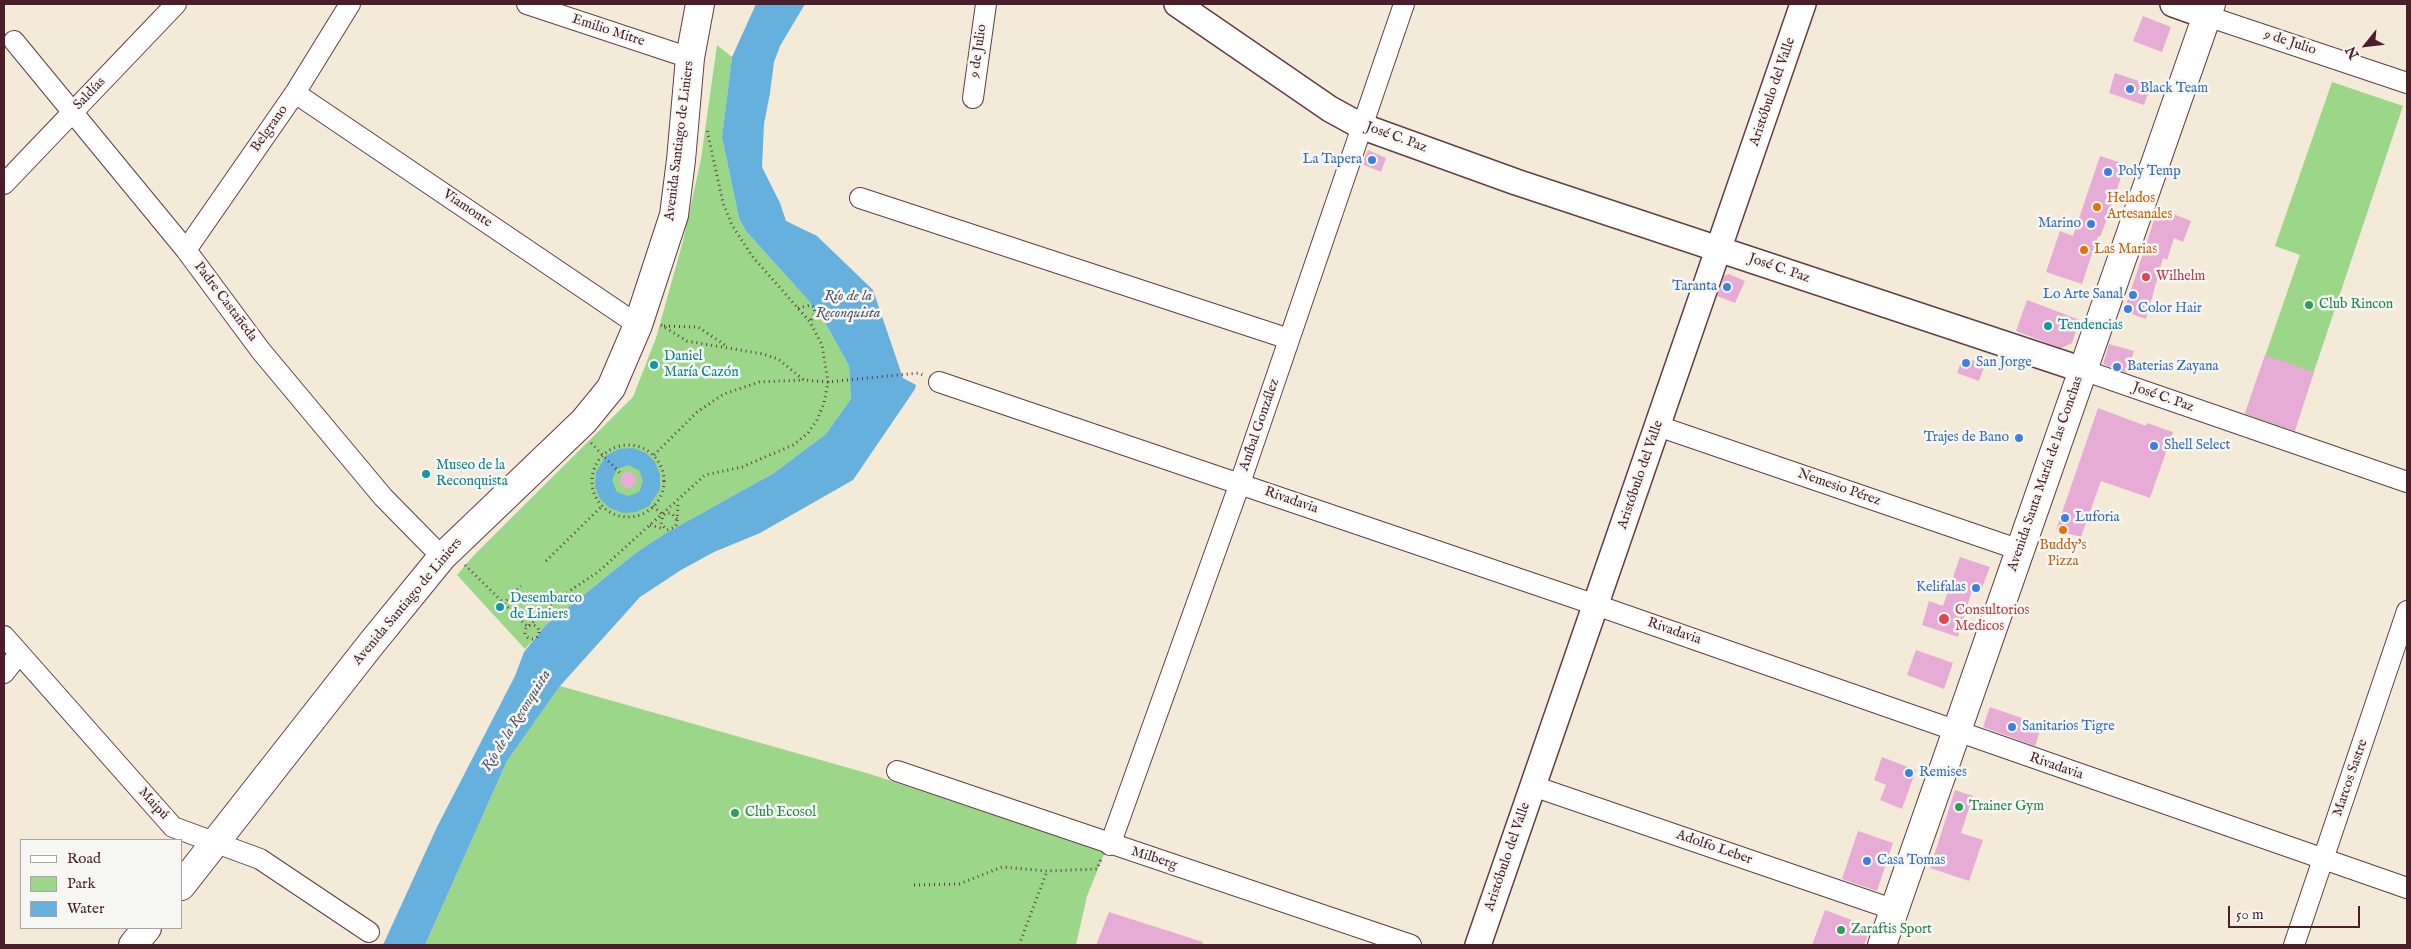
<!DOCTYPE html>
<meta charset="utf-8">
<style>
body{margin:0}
#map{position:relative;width:2411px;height:949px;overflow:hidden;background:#f3ead8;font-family:"IM FELL English",serif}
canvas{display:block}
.frame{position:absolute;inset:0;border:5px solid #4a1f2b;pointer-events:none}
.legend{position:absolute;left:20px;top:839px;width:162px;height:90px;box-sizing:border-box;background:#f6f6f2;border:1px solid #b1a0a2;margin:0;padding:6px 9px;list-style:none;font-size:15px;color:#4a1f2b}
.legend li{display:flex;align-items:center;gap:10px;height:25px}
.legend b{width:25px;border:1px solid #b1a0a2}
.north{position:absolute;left:2341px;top:20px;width:50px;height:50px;-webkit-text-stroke:4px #f6f6f2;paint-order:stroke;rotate:241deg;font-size:14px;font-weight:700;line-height:20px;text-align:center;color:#4a1f2b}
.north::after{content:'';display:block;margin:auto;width:18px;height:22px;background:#4a1f2b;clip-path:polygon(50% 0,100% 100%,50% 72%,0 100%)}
.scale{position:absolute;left:2228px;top:906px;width:132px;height:22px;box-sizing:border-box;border:2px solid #4a1f2b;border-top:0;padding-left:6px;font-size:15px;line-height:18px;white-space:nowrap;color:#4a1f2b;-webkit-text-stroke:4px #f6f6f2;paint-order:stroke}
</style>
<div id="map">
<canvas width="2411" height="949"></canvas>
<div class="frame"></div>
<ul class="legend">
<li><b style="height:6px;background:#fff"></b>Road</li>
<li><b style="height:14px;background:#9bd689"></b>Park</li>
<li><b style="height:14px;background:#66b0de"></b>Water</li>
</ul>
<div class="north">N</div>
<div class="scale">50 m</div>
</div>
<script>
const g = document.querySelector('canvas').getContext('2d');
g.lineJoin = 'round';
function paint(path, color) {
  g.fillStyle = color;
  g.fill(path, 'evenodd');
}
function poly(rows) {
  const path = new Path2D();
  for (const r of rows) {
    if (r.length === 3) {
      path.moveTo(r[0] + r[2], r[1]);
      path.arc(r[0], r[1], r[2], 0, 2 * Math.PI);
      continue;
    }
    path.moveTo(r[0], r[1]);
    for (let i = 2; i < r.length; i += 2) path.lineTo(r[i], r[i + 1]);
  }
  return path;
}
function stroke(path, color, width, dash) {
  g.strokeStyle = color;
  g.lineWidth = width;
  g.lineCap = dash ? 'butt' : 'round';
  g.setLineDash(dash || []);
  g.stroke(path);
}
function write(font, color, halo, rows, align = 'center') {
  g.font = font + ' "IM FELL English",serif';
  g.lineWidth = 5;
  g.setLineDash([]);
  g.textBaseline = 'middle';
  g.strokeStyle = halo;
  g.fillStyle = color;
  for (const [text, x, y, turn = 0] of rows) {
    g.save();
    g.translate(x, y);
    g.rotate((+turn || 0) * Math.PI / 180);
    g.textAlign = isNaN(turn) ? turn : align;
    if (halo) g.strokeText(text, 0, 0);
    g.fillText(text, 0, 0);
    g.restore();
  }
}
const green = poly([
 [717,45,732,57,722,137,739,218,746,231,808,300,826,324,849,366,851,399,826,434,774,473,666,533,637,552,545,626,525,649,457,575,475,554,633,397,656,338,683,241,701,159],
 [2332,82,2403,106,2294,431,2245,414,2300,255,2275,246],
 [560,686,870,774,1105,852,1087,896,1076,945,425,945,507,761]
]);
const water = poly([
 [756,4,805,4,780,46,774,62,770,93,764,124,762,167,780,203,786,221,817,236,873,290,903,378,916,385,915,389,853,480,760,533,714,552,681,570,640,597,560,686,507,761,425,945,383,945,437,827,515,676,524,652,545,626,637,552,666,533,774,473,826,434,851,399,849,366,826,324,808,300,746,231,739,218,722,137,732,57],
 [633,448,646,453,655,462,660,475,660,489,649,506,636,512,623,513,610,508,600,499,595,486,596,472,607,455,619,449],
 [628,465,639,470,643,481,639,492,628,496,617,492,612,480,617,469]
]);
const building = poly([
 [2143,16,2171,27,2162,52,2133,41],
 [2115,73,2151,85,2144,105,2109,93],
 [1368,150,1386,158,1381,172,1362,164],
 [2100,156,2125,164,2112,206,2100,237,2098,236,2082,284,2046,272,2060,231,2073,236],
 [2158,208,2191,221,2183,242,2174,238,2167,260,2163,258,2146,319,2124,311],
 [1729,274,1745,281,1735,303,1717,296,1724,276],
 [2027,300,2080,320,2072,343,2061,348,2016,331],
 [2109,344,2134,351,2127,373,2103,364],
 [2265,355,2314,372,2295,431,2245,413],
 [1963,357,1985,365,1979,381,1957,373],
 [2098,408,2146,426,2147,423,2173,432,2150,498,2101,481,2081,537,2056,530],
 [628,480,8],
 [1960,557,1990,567,1980,593,1972,590,1958,637,1922,625,1929,601,1943,606],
 [1916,650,1953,663,1944,689,1907,675],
 [1990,707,2042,725,2035,746,1983,727],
 [1882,757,1916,770,1902,809,1880,800,1886,785,1874,780],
 [1955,790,1973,796,1961,833,1983,840,1969,881,1930,868],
 [1858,831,1893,843,1877,891,1842,879],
 [1825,910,1860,923,1867,937,1864,945,1812,945],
 [1109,912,1203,942,1203,945,1096,945]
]);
const path = poly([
 [798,308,811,305,814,307,815,313,810,322],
 [661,325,687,341,763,354,778,359,804,380,828,382,918,373,923,375],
 [664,326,698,327,725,345],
 [591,443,622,475],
 [628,481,36],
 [654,455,697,412,724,394,759,382,804,380],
 [653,506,663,515],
 [677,519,671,513,666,513,663,515,661,524,667,530,675,527,677,523,678,502],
 [650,525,664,529],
 [546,561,602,506],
 [465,565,528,627,556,600,598,572,705,475,742,467,793,445,808,433,817,420,824,403,828,382,822,345,810,322,752,256,732,225,723,203,707,130],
 [503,604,521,586],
 [532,632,7],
 [914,885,959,884,1002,867,1047,871,1097,869,1101,859],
 [1019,945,1047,871]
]);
const minor = poly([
 [527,4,690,58],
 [2207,16,2407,83],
 [14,41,186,250,261,351,383,497,442,557],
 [295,93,638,325],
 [973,98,986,4],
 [4,184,176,4],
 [860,198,1289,339],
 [186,250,295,93,350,4],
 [2083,370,2407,482],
 [939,382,1596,605,2407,888],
 [1658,426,2020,550],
 [4,636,173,827,260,859,369,932],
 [4,673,19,654],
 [897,771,1411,945],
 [1533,786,1895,910],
 [1110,845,1240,483,1404,4],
 [2294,945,2407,611]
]);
const tertiary = poly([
 [1177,4,1330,109,1361,126,1516,182,2083,370],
 [2173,4,2207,16],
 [1478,945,1803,4]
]);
const secondary = poly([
 [181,886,371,644,442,557,584,421,611,388,638,325,674,215,681,160,690,58,700,4],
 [133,945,147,928],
 [1882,945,2211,4]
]);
const markers = [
 [2130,89,5,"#3f7fe0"],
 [1372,160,5,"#3f7fe0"],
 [2108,172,5,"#3f7fe0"],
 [2097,207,5,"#e8710a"],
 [2091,224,5,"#3f7fe0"],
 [2084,250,5,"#e8710a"],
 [2146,277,5,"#e0444e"],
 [1727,287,5,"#3f7fe0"],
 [2133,295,5,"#3f7fe0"],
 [2309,305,5,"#2e9e5b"],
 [2128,309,5,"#3f7fe0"],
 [2048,326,5,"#0f9aa8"],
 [1966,363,5,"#3f7fe0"],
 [654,365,5,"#0f9aa8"],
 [2117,367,5,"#3f7fe0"],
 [2019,438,5,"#3f7fe0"],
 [2154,446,5,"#3f7fe0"],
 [426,474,5,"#0f9aa8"],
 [2065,518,5,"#3f7fe0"],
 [2063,530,5,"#e8710a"],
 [1976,588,5,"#3f7fe0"],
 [500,607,5,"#0f9aa8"],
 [1944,619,6,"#e0444e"],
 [2012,727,5,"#3f7fe0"],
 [1909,773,5,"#3f7fe0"],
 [1959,807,5,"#2e9e5b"],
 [735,813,5,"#2e9e5b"],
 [1867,861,5,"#3f7fe0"],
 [1841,930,5,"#2e9e5b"]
];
const streetNames = [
 ["Emilio Mitre",608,31,18],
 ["9 de Julio",2290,43,18],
 ["9 de Julio",979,51,-82],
 ["Aristóbulo del Valle",1773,92,-71],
 ["Saldías",90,94,-46],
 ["Belgrano",270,129,-55],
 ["José C. Paz",1396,138,20],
 ["Avenida Santiago de Liniers",680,141,-83],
 ["Viamonte",467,209,34],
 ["José C. Paz",1779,269,19],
 ["Padre Castañeda",225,302,53],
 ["José C. Paz",2163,398,19],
 ["Aníbal González",1260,425,-71],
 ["Avenida Santa María de las Conchas",2046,474,-71],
 ["Aristóbulo del Valle",1641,475,-71],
 ["Nemesio Pérez",1839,488,19],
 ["Rivadavia",1291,501,19],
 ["Avenida Santiago de Liniers",408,602,-50],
 ["Rivadavia",1674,632,19],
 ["Rivadavia",2056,767,19],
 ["Marcos Sastre",2351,778,-71],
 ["Maipú",153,804,48],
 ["Adolfo Leber",1714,848,19],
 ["Aristóbulo del Valle",1508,857,-71],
 ["Milberg",1154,859,18]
];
const shopNames = [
 ["Black Team",2140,89],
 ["La Tapera",1362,160,"right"],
 ["Poly Temp",2118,172],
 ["Marino",2081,224,"right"],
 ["Taranta",1717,287,"right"],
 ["Lo Arte Sanal",2123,295,"right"],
 ["Color Hair",2138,309],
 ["San Jorge",1976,363],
 ["Baterias Zayana",2127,367],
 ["Trajes de Bano",2009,438,"right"],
 ["Shell Select",2164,446],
 ["Luforia",2075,518],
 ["Kelifalas",1966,588,"right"],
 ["Sanitarios Tigre",2022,727],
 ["Remises",1919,773],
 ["Casa Tomas",1877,861]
];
const foodNames = [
 ["Helados",2107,199],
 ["Artesanales",2107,215],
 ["Las Marias",2094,250],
 ["Buddy's",2063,546,"center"],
 ["Pizza",2063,562,"center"]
];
const healthNames = [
 ["Wilhelm",2156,277],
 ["Consultorios",1955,611],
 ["Medicos",1955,627]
];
const leisureNames = [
 ["Club Rincon",2319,305],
 ["Trainer Gym",1969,807],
 ["Club Ecosol",745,813],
 ["Zaraftis Sport",1851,930]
];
const cultureNames = [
 ["Tendencias",2058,326],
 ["Daniel",664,357],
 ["María Cazón",664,373],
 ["Museo de la",436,466],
 ["Reconquista",436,482],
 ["Desembarco",510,599],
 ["de Liniers",510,615]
];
const waterNames = [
 ["Río de la",848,297],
 ["Reconquista",848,314],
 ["Río de la Reconquista",517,721,-58]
];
paint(green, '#9bd689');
paint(water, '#66b0de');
paint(building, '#e7acd5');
stroke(minor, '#633d45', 22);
stroke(tertiary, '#633d45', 28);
stroke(secondary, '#633d45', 30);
stroke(path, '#633d45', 3, [1, 4]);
stroke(minor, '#fff', 20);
stroke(tertiary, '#fff', 25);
stroke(secondary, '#fff', 28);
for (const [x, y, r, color] of markers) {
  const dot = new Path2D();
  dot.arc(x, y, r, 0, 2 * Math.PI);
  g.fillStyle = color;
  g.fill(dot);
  stroke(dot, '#f6f6f2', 2);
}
write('14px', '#4a1f2b', '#f6f6f2', streetNames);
write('14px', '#366cbe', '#f6f6f2', shopNames, 'left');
write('14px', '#c56008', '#f6f6f2', foodNames, 'left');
write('14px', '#be3a42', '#f6f6f2', healthNames, 'left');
write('14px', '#27864d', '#f6f6f2', leisureNames, 'left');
write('14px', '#0d838f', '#f6f6f2', cultureNames, 'left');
write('italic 15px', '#54526a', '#f6f6f2', waterNames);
</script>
